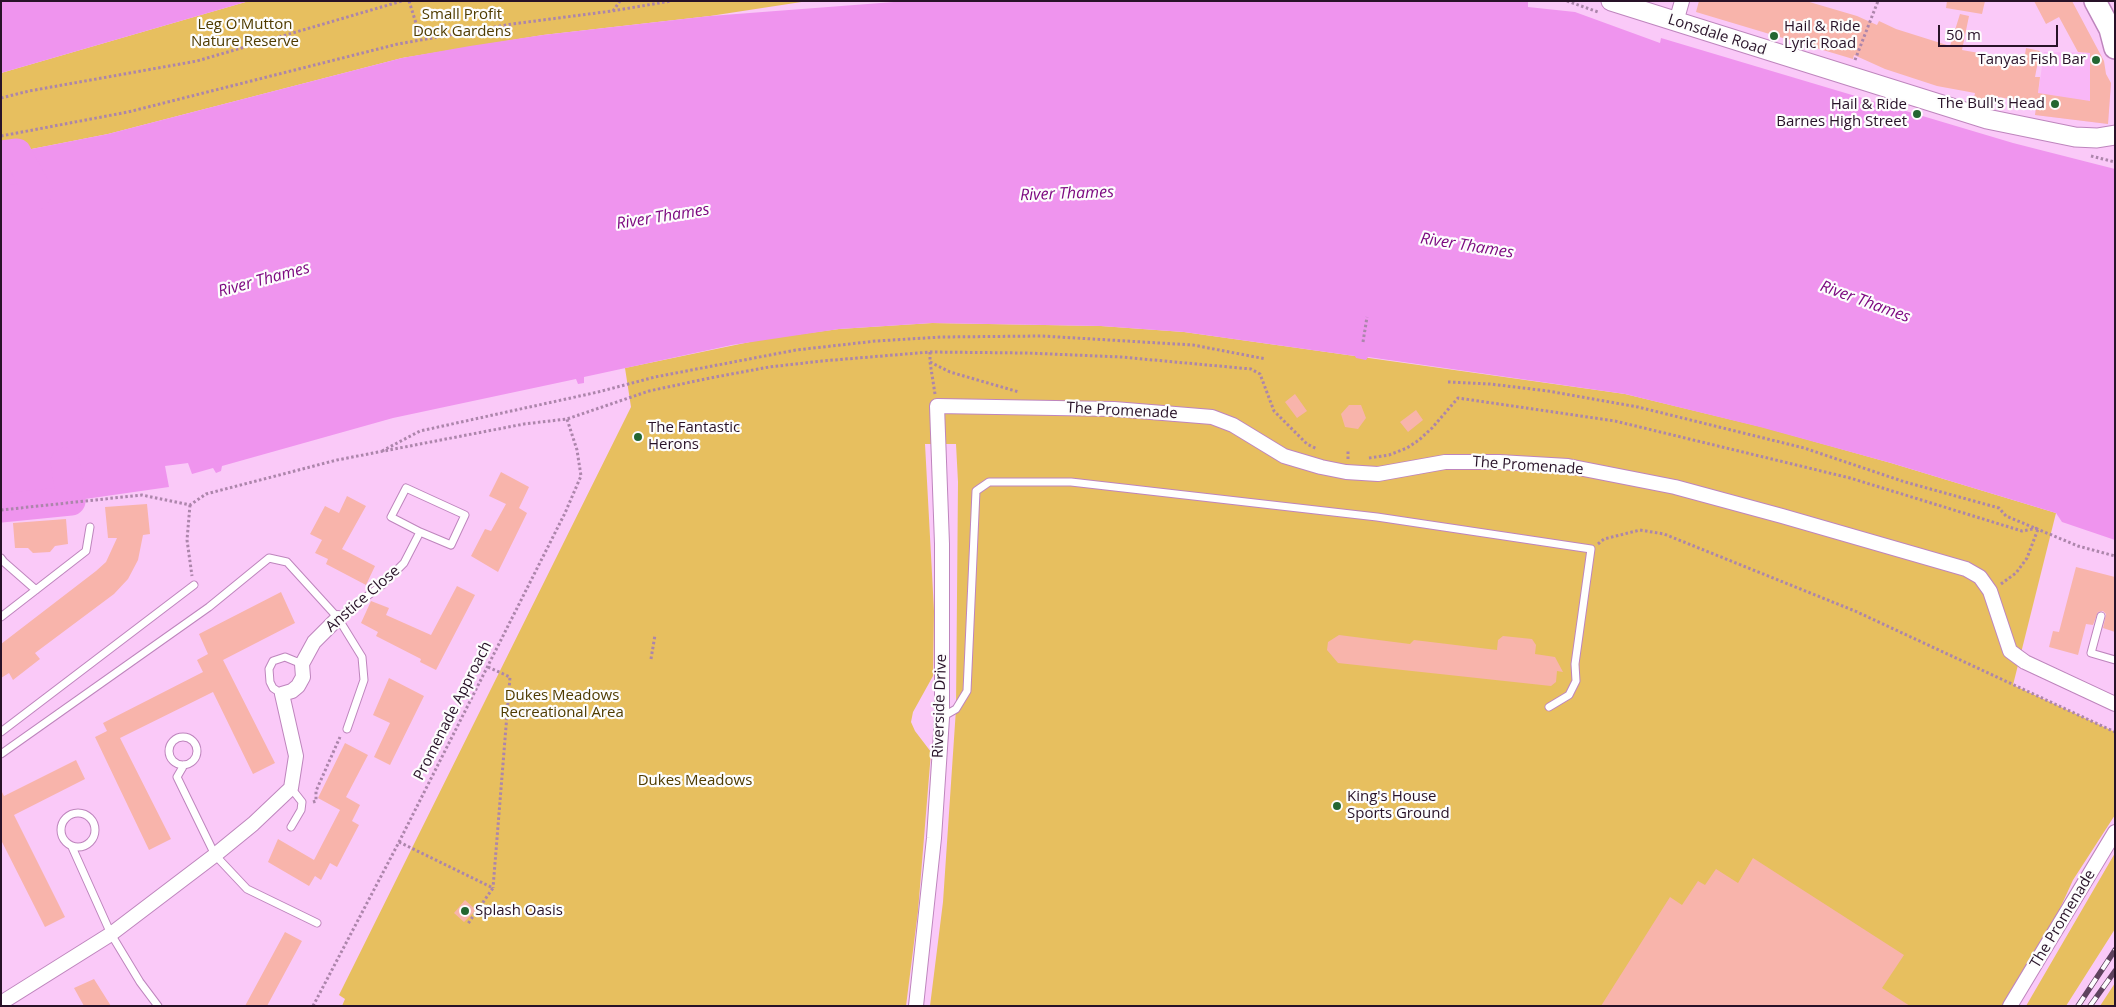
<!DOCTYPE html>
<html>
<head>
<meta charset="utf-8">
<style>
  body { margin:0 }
  #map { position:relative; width:2116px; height:1007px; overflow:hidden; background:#fac9f8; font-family:"Open Sans",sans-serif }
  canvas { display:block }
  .frame { position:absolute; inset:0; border:2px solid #281228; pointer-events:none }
  .scale { position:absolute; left:1938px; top:25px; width:120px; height:22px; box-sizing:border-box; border:2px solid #281228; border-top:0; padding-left:6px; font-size:15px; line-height:18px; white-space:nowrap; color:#281228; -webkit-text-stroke:4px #fdfdfd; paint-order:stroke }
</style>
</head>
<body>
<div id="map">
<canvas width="2116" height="1007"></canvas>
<div class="frame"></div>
<div class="scale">50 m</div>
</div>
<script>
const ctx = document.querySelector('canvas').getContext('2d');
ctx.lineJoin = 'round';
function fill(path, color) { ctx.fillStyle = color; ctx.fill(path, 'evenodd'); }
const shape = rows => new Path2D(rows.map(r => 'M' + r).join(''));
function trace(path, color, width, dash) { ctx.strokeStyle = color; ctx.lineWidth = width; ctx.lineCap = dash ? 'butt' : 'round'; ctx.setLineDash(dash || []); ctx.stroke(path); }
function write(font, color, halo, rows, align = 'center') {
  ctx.font = font + ' "Open Sans",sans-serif'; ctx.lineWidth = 4.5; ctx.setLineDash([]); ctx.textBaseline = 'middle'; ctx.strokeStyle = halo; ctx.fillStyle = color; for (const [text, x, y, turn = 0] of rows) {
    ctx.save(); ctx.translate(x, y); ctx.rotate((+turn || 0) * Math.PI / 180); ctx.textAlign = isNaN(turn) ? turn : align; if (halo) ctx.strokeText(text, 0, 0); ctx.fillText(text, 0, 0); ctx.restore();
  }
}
fill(shape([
  [2044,52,2100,53,2104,76,2111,85,2108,124,2035,115]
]), '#f9b7f7');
fill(shape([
  [249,1,808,1,710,16,543,35,402,58,108,134,1,155,1,73],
  [932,323,1101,326,1184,332,1625,394,1766,428,1891,463,2056,513,2013,685,2115,732,2115,815,2073,880,2052,926,2003,1006,930,1006,943,902,956,709,958,482,956,444,925,444,934,611,933,676,913,712,911,722,915,731,931,752,918,911,906,1006,342,1006,345,999,339,995,631,407,625,368,764,339,839,329],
  [2115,853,2115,929,2066,1006,2026,1006],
  [2115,983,2115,1006,2100,1006]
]), '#e7bf5f');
fill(shape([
  [1,1,249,1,1,73],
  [907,1,1528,1,1528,7,1575,12,1660,43,1661,38,2013,143,2115,169,2115,540,2062,522,2056,513,1891,463,1760,427,1625,394,1368,357,1366,360,1356,358,1355,356,1184,332,1101,326,932,323,839,329,732,345,584,377,584,383,578,384,576,379,393,418,222,466,221,471,216,473,213,468,192,474,188,463,165,466,169,487,71,501,1,508,1,155,108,134,402,58,470,46,543,35,710,16]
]), '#ef94ee');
trace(shape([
  [1,155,17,153,38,192,32,198,1,200],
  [1,508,71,501,65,462]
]), '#ef94ee', 29);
fill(shape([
  [1699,1,1806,1,1857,16,1877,25,1879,21,1896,29,1950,46,1960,14,1969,16,1962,50,2024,61,2026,48,2040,51,2035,77,2040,77,2038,93,2090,101,2090,53,2078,52,2059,17,2046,24,2034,1,2072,1,2104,61,2106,74,2111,83,2108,124,2035,115,2036,108,2022,107,2023,101,1998,97,1996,102,1974,98,1975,93,1937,86,1885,69,1854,55,1853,59,1696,12],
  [1947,1,1985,1,1982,14,1946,8],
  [1295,394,1307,411,1297,418,1285,402],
  [1349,405,1361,405,1366,418,1358,429,1345,427,1341,414],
  [1416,410,1423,420,1408,432,1400,422],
  [501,472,529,487,519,508,527,513,498,572,471,556,485,529,491,531,506,504,489,496],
  [347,496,366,506,342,549,375,566,366,585,326,564,328,559,315,553,322,540,310,534,325,506,339,513],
  [147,504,150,534,143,535,138,560,128,579,114,594,35,653,40,659,13,680,9,673,1,678,1,644,96,571,106,562,117,538,108,538,105,507],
  [66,519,68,544,55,546,50,552,33,553,28,548,15,548,13,523],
  [2076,567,2115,577,2115,632,2103,628,2106,614,2103,611,2098,612,2093,625,2086,624,2078,655,2049,647,2053,631,2059,632],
  [457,586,475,595,436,670,420,662,421,659,376,636,378,632,361,623,371,601,389,608,386,615,431,635],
  [281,592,295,623,223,660,275,763,253,774,213,692,120,738,171,839,149,850,95,737,107,731,103,723,203,672,197,660,208,654,199,634],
  [1339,635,1410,644,1414,640,1497,650,1498,640,1503,636,1532,639,1536,645,1535,654,1555,657,1563,672,1557,671,1556,682,1551,686,1338,663,1327,650,1328,642],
  [389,678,424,696,390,765,374,757,390,723,373,715],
  [345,743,368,755,346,797,360,805,352,821,359,825,337,867,330,863,321,880,315,876,309,886,268,862,278,839,314,860,340,810,318,798],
  [76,760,85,779,14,815,65,917,45,927,1,840,1,790,4,796],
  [1753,858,1904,955,1882,988,1910,1006,1601,1006,1670,897,1682,905,1698,881,1705,885,1716,869,1738,883],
  [465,900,476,910,464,922,454,913],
  [285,932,302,941,267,1006,245,1006],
  [94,979,111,1006,84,1006,74,988]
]), '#f8b4ab');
const service = shape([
  [1,558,4,562,36,590],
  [2101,616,2091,653,2115,660],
  [1,617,86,551,90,527],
  [338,618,382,585,404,563,420,532,391,517,406,488,465,515,451,545,420,532],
  [282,694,273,688,270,682,269,669,273,661,285,657,302,664],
  [942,717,956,709,967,691,976,491,989,482,1071,482,1377,517,1591,549,1575,664,1576,681,1569,695,1549,707],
  [1,732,194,585],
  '169 751a14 14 0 1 1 28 0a14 14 0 1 1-28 0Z',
  [1,754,209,607,269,558,287,562,338,618,362,657,364,680,347,729],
  [184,765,177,777,215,855,247,889,317,923],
  [291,788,302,802,301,810,291,827],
  '61 830a17 17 0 1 1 34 0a17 17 0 1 1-34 0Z',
  [72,847,111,934,140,982,158,1006]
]);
const minor = shape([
  [1676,22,1682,1],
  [1,1003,111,934,215,855,253,824,291,788,296,756,282,694,292,691,298,686,303,677,302,664,314,642,338,618],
  [916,1006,934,838,942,718,942,544,937,406,1114,409,1212,417,1233,425,1284,456,1321,467,1346,472,1378,474,1445,462,1499,462,1568,466,1675,487,1782,516,1966,569,1980,577,1990,591,2010,651,2025,662,2115,704],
  [2010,1006,2115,832]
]);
const secondary = shape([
  [1611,1,1987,119,2075,137,2097,138,2115,135]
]);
const primary = shape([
  [2095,1,2110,29,2115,48]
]);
trace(service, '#be85bd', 9);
trace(minor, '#be85bd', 16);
trace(secondary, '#be85bd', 21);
trace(primary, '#be85bd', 24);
trace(shape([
  [409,1,421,39],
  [1567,1,1598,12],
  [613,11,620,1],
  [1855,60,1878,1],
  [1,98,29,91,197,61,402,1],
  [1,136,128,112,398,44,512,24,612,11,671,1],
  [2091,156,2115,162],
  [1363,342,1367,317],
  [930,352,930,362,935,394],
  [930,362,950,372,1019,392],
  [1448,382,1490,384,1548,391,1638,407,1804,448,1905,482,1999,508,2006,516,2078,546,2115,556],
  [382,451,420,431,598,392,655,377,796,350,876,341,942,337,1042,336,1193,345,1266,359],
  [1369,458,1389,455,1407,448,1419,440,1432,428,1458,398,1615,421,1850,478,2022,531,2038,528],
  [1348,459,1348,450],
  [190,505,187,540,192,576],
  [1,510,142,495,190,505,206,494,337,460,524,424,567,419,649,391,710,378,769,367,822,361,930,352,1027,353,1121,357,1251,369,1260,374,1274,411,1307,444,1317,449],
  [1598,544,1604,539,1640,530,1664,534,1855,611,2115,732],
  [2001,584,2016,573,2027,558,2038,529],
  [651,659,655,635],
  [488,667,510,677,493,888],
  [313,802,316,801,316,791,340,737],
  [399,842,493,888,467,925],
  [313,1006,399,842,565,513,581,476,577,450,567,419]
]), '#ac85ab', 3, [2.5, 2.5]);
trace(service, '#fff', 7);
trace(minor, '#fff', 14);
trace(secondary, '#fff', 19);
trace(primary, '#fff', 21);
const rail = shape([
  [2078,1006,2115,950],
  [2090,1006,2115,971]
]);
trace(rail, '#5f425e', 5.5);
trace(rail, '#fdfdfd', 4, [11]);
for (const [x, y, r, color] of [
  [1774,36,5,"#246631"],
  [2096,60,5,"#246631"],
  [2055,104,5,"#246631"],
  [1917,114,5,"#246631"],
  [638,437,5,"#246631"],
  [1337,806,5,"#246631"],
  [465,911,5,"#246631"]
]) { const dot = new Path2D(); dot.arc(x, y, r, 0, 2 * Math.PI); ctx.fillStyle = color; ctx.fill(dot); trace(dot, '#fdfdfd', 2); }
write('15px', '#4f3b00', '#fdfdfd', [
  ["Small Profit",462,15],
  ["Dock Gardens",462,32],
  ["Leg O'Mutton",245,25],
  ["Nature Reserve",245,42],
  ["Dukes Meadows",562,696],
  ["Recreational Area",562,713],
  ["Dukes Meadows",695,781]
]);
write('15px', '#281228', '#fdfdfd', [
  ["Hail & Ride",1784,27],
  ["Lyric Road",1784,44],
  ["Tanyas Fish Bar",2086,60,"right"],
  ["The Bull's Head",2045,104,"right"],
  ["Hail & Ride",1907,105,"right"],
  ["Barnes High Street",1907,122,"right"],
  ["The Fantastic",648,428],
  ["Herons",648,445],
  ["King's House",1347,797],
  ["Sports Ground",1347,814],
  ["Splash Oasis",475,911]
], 'left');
write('15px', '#281228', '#fdfdfd', [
  ["Lonsdale Road",1717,35,18],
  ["The Promenade",1122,411,3],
  ["The Promenade",1528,466,4],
  ["Anstice Close",363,599,-41],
  ["Riverside Drive",940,706,-88],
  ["Promenade Approach",453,711,-63],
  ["The Promenade",2063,919,-59]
]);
write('italic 16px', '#7d0980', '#fdfdfd', [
  ["River Thames",1067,194,-2],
  ["River Thames",663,217,-9],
  ["River Thames",1467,246,9],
  ["River Thames",264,280,-15],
  ["River Thames",1865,302,20]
]);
</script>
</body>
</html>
